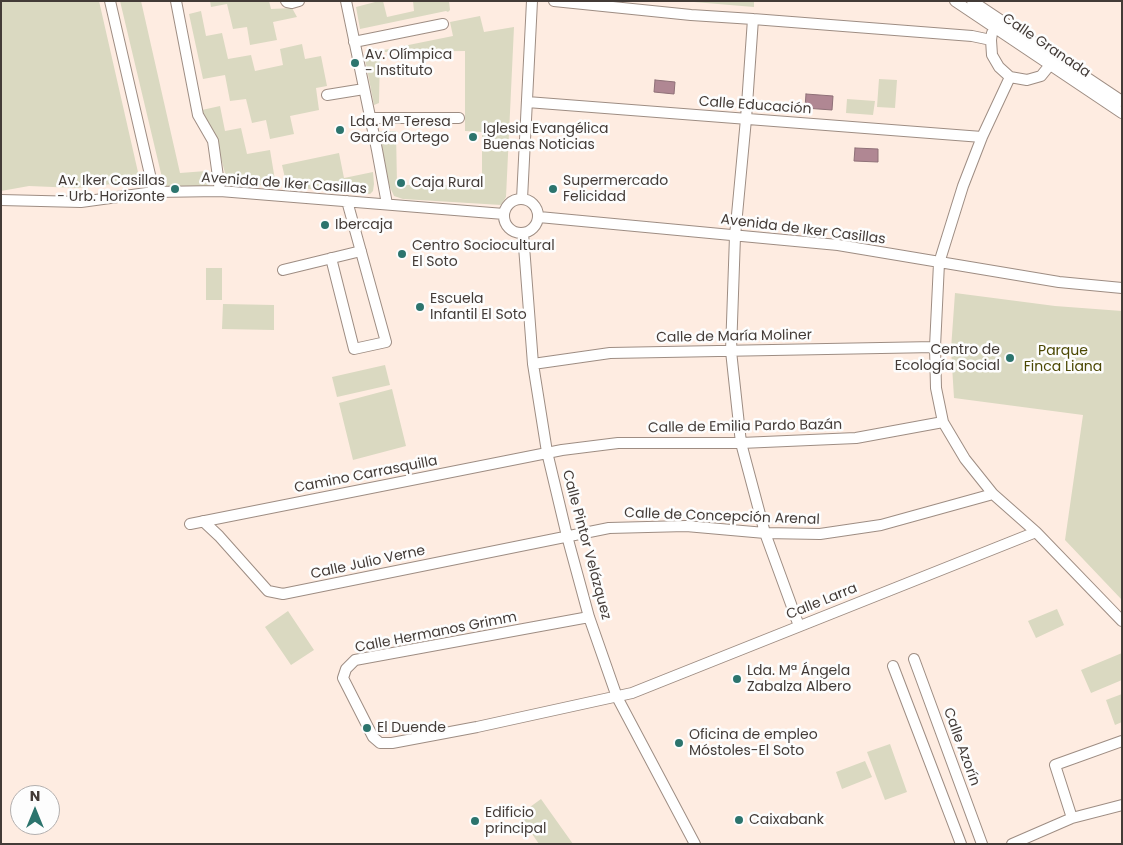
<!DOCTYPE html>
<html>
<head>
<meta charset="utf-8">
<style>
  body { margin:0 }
  #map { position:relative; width:1123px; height:845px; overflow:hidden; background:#feece1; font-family:Poppins,sans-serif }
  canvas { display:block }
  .frame { position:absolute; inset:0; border:2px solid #433b37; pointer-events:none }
  .north { position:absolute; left:10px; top:785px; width:50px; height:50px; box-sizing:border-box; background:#fdfdfd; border:1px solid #b3afae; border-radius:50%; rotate:0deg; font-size:14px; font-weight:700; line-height:20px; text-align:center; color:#433b37 }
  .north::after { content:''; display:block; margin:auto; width:18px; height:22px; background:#2c746d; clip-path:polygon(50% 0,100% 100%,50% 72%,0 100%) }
</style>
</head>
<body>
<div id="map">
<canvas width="1123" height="845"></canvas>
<div class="frame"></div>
<div class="north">N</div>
</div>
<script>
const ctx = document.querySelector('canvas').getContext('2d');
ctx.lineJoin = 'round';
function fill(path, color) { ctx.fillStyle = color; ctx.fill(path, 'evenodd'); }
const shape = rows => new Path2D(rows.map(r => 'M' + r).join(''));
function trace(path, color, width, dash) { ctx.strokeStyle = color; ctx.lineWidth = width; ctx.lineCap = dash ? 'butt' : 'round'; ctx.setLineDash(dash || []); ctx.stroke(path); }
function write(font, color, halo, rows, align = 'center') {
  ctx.font = font + ' Poppins,sans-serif'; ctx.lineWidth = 5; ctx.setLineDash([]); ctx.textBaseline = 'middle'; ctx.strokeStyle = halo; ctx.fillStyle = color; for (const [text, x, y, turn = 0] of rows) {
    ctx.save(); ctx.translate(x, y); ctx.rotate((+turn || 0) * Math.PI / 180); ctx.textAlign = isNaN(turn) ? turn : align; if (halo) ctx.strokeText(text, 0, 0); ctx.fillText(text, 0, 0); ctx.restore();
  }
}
fill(shape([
  [1,1,99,1,140,181,77,188,29,186,1,191],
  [120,1,141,1,180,173,206,171,216,175,209,186,164,186],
  [210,1,269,1,271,9,292,8,297,17,273,22,277,40,250,45,247,27,233,29,227,4,211,7],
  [379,1,383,1,387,17,414,11,413,1,449,1,450,10,448,12,446,11,360,29,356,7],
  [682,1,754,1,754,7],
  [201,11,206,36,222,33,228,59,251,55,255,71,283,65,280,49,302,44,305,59,321,56,327,86,316,88,319,110,290,116,294,134,270,139,266,120,252,123,246,99,230,101,225,75,203,79,189,14],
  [480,16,484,32,514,27,506,197,501,205,403,199,394,196,389,185,379,131,396,131,397,185,482,185,482,132,465,131,465,51,380,52,379,103,374,105,364,54,453,36,450,22],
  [879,79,897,80,895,108,877,107],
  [847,99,875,101,873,115,846,113],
  [220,106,225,131,241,128,247,154,270,150,276,186,230,183,226,177,216,139,203,118,202,110],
  [339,153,344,178,373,172,374,184,373,191,370,194,287,187,282,165],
  [206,268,222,268,222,300,206,300],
  [955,293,1055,306,1122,311,1122,600,1065,540,1083,415,954,398,951,349],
  [223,304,274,305,274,330,222,329],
  [385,365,390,385,337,397,332,377],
  [392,389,406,446,353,460,339,403],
  [1057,609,1064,625,1036,638,1028,621],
  [288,611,314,650,291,665,265,627],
  [1122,653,1122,680,1091,693,1081,670],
  [1122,694,1122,722,1115,725,1106,700],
  [890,744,907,792,885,800,867,752],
  [865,761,872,777,842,789,836,772],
  [541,799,573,844,539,844,519,815]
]), '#dad9c1');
const water = shape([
  [655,80,675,82,674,94,654,92,655,80],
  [806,94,833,96,832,110,805,108,806,94],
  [855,148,878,149,878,162,854,161,855,148]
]);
fill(water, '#b08793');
trace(water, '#8f7077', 1);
const minor = shape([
  [110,1,154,192],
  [176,1,198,115,213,141,220,191],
  [286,1,287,2,292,3,299,1],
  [346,1,377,150,387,204],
  [554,1,691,15,753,19,972,36,991,40],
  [955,1,1122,113],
  [972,1,1122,101],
  [753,19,746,119,735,236,731,351,741,443,765,533,799,626],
  [992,33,991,40,992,55,999,67,1010,77,1027,80,1041,76,1054,60],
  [354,42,443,24],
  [1010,77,982,137,963,186,939,263,935,347,936,388,943,422,965,459,993,494,1036,532,1122,621],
  [327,95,364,89],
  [527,102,982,137],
  [370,118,459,118],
  '504 216a17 17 0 1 1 34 0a17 17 0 1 1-34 0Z',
  [522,199,532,1],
  [1,200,81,202,154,192,220,191,504,214],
  [539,217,838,245,1059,282,1122,288],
  [523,233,533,364,547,452,567,536,589,617,617,697,695,844],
  [331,258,354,349,386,342,347,201],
  [283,270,361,251],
  [533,364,610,353,935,347],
  [203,521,219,536,268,591,283,594,609,528,686,526,765,533,820,534,881,525,993,494],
  [190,524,562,450,618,443,741,443,856,438,943,422],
  [589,617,355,660,346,669,343,678,373,737,380,743,392,743,477,727,632,693,1036,532],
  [914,659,982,844],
  [893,666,961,844],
  [1072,818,1055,765,1122,741],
  [1012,844,1072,818,1122,805]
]);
trace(minor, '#9e8d83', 12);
trace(minor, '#fff', 10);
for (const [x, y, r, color] of [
  [355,63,5,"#2c746d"],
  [340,130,5,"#2c746d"],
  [473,137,5,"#2c746d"],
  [401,183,5,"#2c746d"],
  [175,189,5,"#2c746d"],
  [553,189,5,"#2c746d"],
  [325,225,5,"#2c746d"],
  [402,254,5,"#2c746d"],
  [420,307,5,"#2c746d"],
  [1010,358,5,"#2c746d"],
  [737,679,5,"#2c746d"],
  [367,728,5,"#2c746d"],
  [679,743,5,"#2c746d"],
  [739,820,5,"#2c746d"],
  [475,821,5,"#2c746d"]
]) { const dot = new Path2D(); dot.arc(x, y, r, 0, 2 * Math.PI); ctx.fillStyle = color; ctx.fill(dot); trace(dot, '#fdfdfd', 2); }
write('14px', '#433b37', '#fdfdfd', [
  ["Calle Granada",1046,46,34],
  ["Calle Educación",755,106,4],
  ["Avenida de Iker Casillas",284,184,4],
  ["Avenida de Iker Casillas",803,230,7],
  ["Calle de María Moliner",734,337,-1],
  ["Calle de Emilia Pardo Bazán",745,427,-1],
  ["Camino Carrasquilla",366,475,-11],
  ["Calle de Concepción Arenal",722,517,2],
  ["Calle Pintor Velázquez",586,545,75],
  ["Calle Julio Verne",368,563,-12],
  ["Calle Larra",822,602,-22],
  ["Calle Hermanos Grimm",436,633,-11],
  ["Calle Azorín",961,747,70]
]);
write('14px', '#433b37', '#fdfdfd', [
  ["Av. Olímpica",365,55],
  ["- Instituto",365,71],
  ["Lda. Mª Teresa",350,122],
  ["García Ortego",350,138],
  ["Iglesia Evangélica",483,129],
  ["Buenas Noticias",483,145],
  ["Av. Iker Casillas",165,181,"right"],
  ["- Urb. Horizonte",165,197,"right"],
  ["Supermercado",563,181],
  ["Felicidad",563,197],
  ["Caja Rural",411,183],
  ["Ibercaja",335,225],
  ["Centro Sociocultural",412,246],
  ["El Soto",412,262],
  ["Escuela",430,299],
  ["Infantil El Soto",430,315],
  ["Centro de",1000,350,"right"],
  ["Ecología Social",1000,366,"right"],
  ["Lda. Mª Ángela",747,671],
  ["Zabalza Albero",747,687],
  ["El Duende",377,728],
  ["Oficina de empleo",689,735],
  ["Móstoles-El Soto",689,751],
  ["Edificio",485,813],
  ["principal",485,829],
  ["Caixabank",749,820]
], 'left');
write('14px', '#4c4803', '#fdfdfd', [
  ["Parque",1063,351],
  ["Finca Liana",1063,367]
]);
</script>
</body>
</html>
